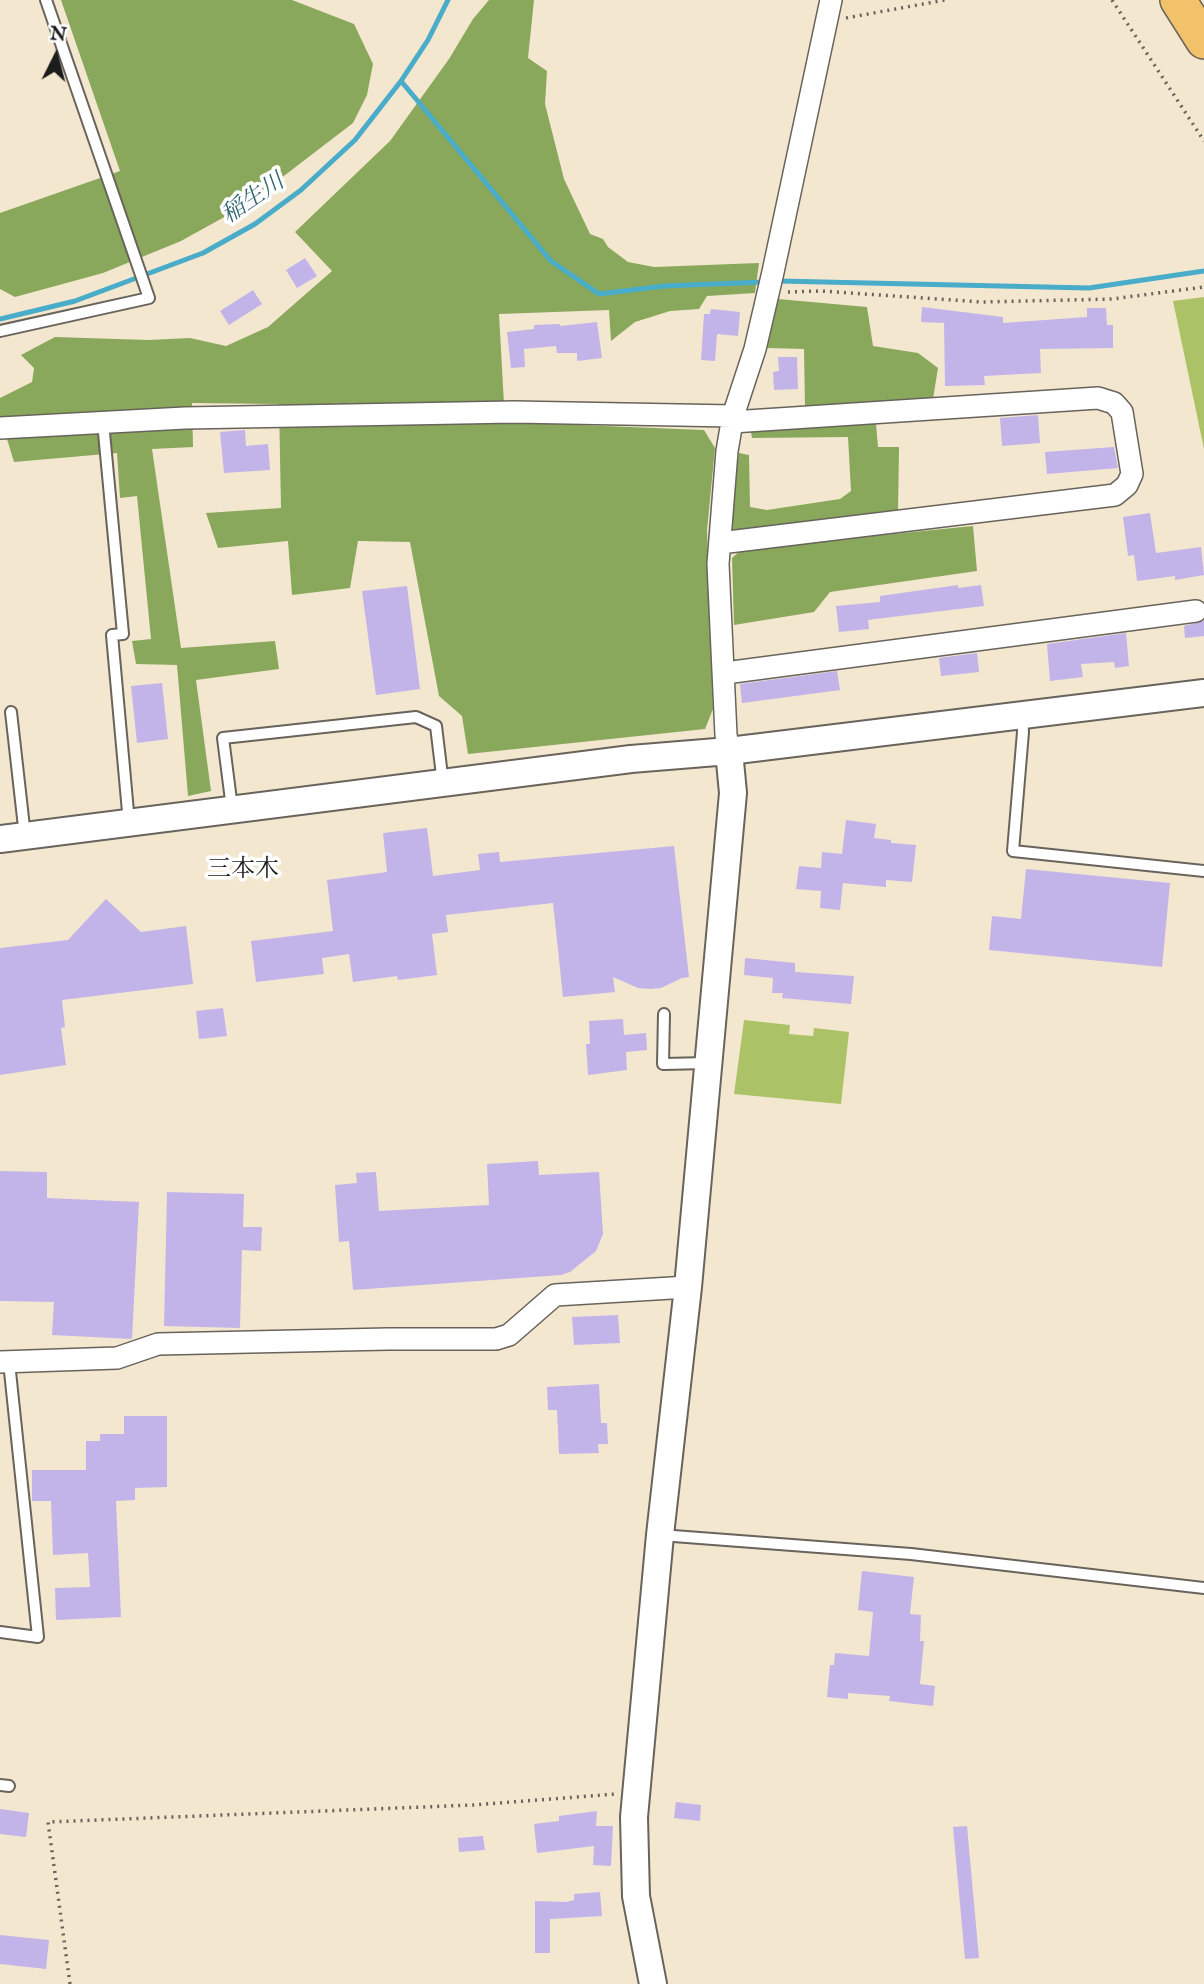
<!DOCTYPE html>
<html>
<head>
<meta charset="utf-8">
<style>
  body { margin:0 }
  #map { position:relative; width:1204px; height:1984px; overflow:hidden; background:#f4e7d0; font-family:"IM FELL English",serif }
  canvas { display:block }
  .north { position:absolute; left:21px; top:21px; width:70px; height:70px; -webkit-text-stroke:5px #fff; paint-order:stroke; rotate:6deg; font-size:19px; font-weight:700; line-height:28px; text-align:center; color:#1c1c1c }
  .north::after { content:''; display:block; margin:auto; width:24px; height:32px; background:#1c1c1c; clip-path:polygon(50% 0,100% 100%,50% 72%,0 100%) }
</style>
</head>
<body>
<div id="map">
<canvas width="1204" height="1984"></canvas>
<div class="north">N</div>
</div>
<script>
const ctx = document.querySelector('canvas').getContext('2d');
ctx.lineJoin = 'round';
function fill(path, color) { ctx.fillStyle = color; ctx.fill(path, 'evenodd'); }
const shape = rows => new Path2D(rows.map(r => 'M' + r).join(''));
function trace(path, color, width, dash) { ctx.strokeStyle = color; ctx.lineWidth = width; ctx.lineCap = dash ? 'butt' : 'round'; ctx.setLineDash(dash || []); ctx.stroke(path); }
function write(font, color, halo, rows, align = 'center') {
  ctx.font = font + ' "IM FELL English","Noto Serif JP",serif'; ctx.lineWidth = 7; ctx.setLineDash([]); ctx.textBaseline = 'middle'; ctx.strokeStyle = halo; ctx.fillStyle = color; for (const [text, x, y, turn = 0] of rows) {
    ctx.save(); ctx.translate(x, y); ctx.rotate((+turn || 0) * Math.PI / 180); ctx.textAlign = isNaN(turn) ? turn : align; if (halo) ctx.strokeText(text, 0, 0); ctx.fillText(text, 0, 0); ctx.restore();
  }
}
fill(shape([
  [1204,297,1204,449,1173,301],
  [744,1020,790,1025,789,1034,813,1036,814,1028,849,1032,841,1104,734,1094]
]), '#acc266');
fill(shape([
  [61,0,292,0,354,24,373,64,367,95,353,123,246,205,181,241,103,273,15,297,0,289,0,213,120,171],
  [489,0,534,0,528,58,547,71,545,104,564,179,590,234,603,239,608,247,628,262,654,267,759,263,755,293,707,296,699,309,670,311,635,322,611,341,609,310,499,314,505,422,704,430,715,448,707,530,713,709,705,729,468,754,462,716,439,696,410,542,358,541,350,588,292,595,288,541,218,548,206,513,281,508,279,404,192,403,193,447,152,449,181,648,275,641,279,669,196,680,211,791,188,796,177,665,136,664,132,641,151,639,137,496,120,498,117,453,14,462,0,416,0,398,32,382,34,368,21,355,55,337,148,340,190,338,226,346,268,327,332,271,295,232,390,141,449,59,473,19],
  [778,299,867,307,873,346,918,353,938,368,933,399,805,406,804,349,767,348],
  [865,421,876,424,878,447,899,447,898,512,734,531,729,519,739,453,749,455,750,507,767,510,840,499,851,491,848,437,752,438,750,426],
  [973,526,977,571,830,592,814,612,734,625,732,558,742,549]
]), '#89a85b');
trace(shape([
  [401,81,551,261,599,294,664,286,764,282],
  [779,281,1089,288,1204,271],
  [0,319,75,301,203,253,255,224,301,190,355,140,401,81,428,40,448,0]
]), '#49acc8', 5);
fill(shape([
  [305,258,317,276,297,288,286,270],
  [253,290,262,304,229,325,220,311],
  [922,307,1003,317,1003,323,1087,317,1087,308,1106,308,1107,325,1113,325,1113,348,1040,349,1041,373,984,376,985,385,945,386,944,323,921,322],
  [711,309,740,312,738,336,717,334,715,361,701,360,704,314,710,314],
  [597,322,602,358,577,361,577,353,557,353,556,346,524,349,525,367,511,368,507,332,534,329,534,325,560,324,560,326],
  [778,357,797,357,798,389,774,390,773,372,779,371],
  [1038,415,1040,443,1002,446,1000,418],
  [245,430,246,446,268,444,270,470,224,473,220,432],
  [1114,447,1118,468,1047,474,1045,452],
  [1150,513,1156,553,1201,547,1204,575,1175,580,1175,576,1137,581,1134,555,1128,556,1123,517],
  [958,585,958,588,981,585,984,606,875,619,868,620,869,629,839,632,836,606,880,602,880,596],
  [407,586,420,689,376,695,362,591],
  [1204,621,1204,636,1185,638,1184,626],
  [1126,633,1129,666,1115,668,1114,662,1081,664,1083,677,1050,681,1047,644],
  [977,653,979,672,941,676,939,658],
  [837,671,840,690,742,703,740,684],
  [162,683,168,739,137,743,131,686],
  [846,820,876,824,874,838,891,840,891,843,916,845,912,882,886,880,886,887,843,883,840,910,820,908,821,891,796,889,799,866,821,868,822,852,842,854],
  [427,828,433,876,480,870,478,854,499,852,500,862,674,846,689,977,682,978,661,988,650,989,638,988,613,977,615,992,563,997,553,903,446,915,448,932,432,934,437,975,398,980,397,976,353,982,349,954,322,958,324,974,256,982,251,941,333,931,327,880,387,872,383,833],
  [1026,869,1170,883,1162,967,989,950,992,916,1021,919],
  [106,899,141,932,186,926,193,984,62,1000,65,1027,61,1028,66,1065,0,1075,0,948,68,940],
  [745,958,795,963,795,972,854,976,851,1004,782,998,783,993,772,993,773,978,744,975],
  [223,1008,227,1036,199,1039,196,1011],
  [623,1019,624,1035,646,1033,647,1050,626,1052,627,1070,588,1075,586,1044,590,1044,589,1021],
  [538,1161,539,1175,599,1172,603,1234,596,1251,570,1272,561,1275,353,1290,349,1241,339,1242,335,1185,357,1183,356,1173,376,1172,379,1211,489,1205,487,1164],
  [0,1171,47,1172,47,1198,139,1202,132,1339,52,1335,54,1302,0,1301],
  [167,1192,244,1194,243,1227,262,1227,261,1251,242,1250,240,1328,164,1326],
  [618,1315,620,1343,574,1345,572,1317],
  [599,1384,601,1423,607,1423,608,1444,598,1444,599,1453,559,1454,557,1410,548,1410,547,1387],
  [124,1416,167,1416,167,1487,135,1488,135,1500,116,1501,121,1617,56,1620,55,1588,90,1587,88,1553,53,1555,51,1501,32,1501,32,1470,86,1470,86,1441,100,1441,100,1434,124,1434],
  [862,1571,914,1577,910,1614,921,1615,920,1641,924,1641,920,1684,935,1686,933,1706,889,1701,890,1696,848,1693,848,1699,827,1697,830,1665,834,1665,835,1653,869,1656,873,1612,858,1610],
  [676,1802,701,1805,700,1821,674,1818],
  [0,1809,29,1813,26,1837,0,1834],
  [597,1811,596,1826,613,1826,611,1866,593,1865,594,1846,537,1853,534,1824,559,1821,559,1816],
  [967,1826,979,1958,965,1959,953,1827],
  [483,1836,485,1850,459,1852,458,1838],
  [600,1892,602,1916,550,1919,550,1953,535,1953,535,1901,566,1902,574,1900,574,1894],
  [0,1935,49,1940,46,1969,0,1964]
]), '#c2b4e9');
const service = shape([
  [0,331,149,298,46,0],
  [103,422,123,634,112,635,129,823],
  [11,712,25,836],
  [1022,717,1023,732,1013,851,1204,871],
  [232,808,223,738,416,717,436,726,443,784],
  [664,1014,663,1064,708,1063],
  [660,1535,911,1554,1204,1588],
  [0,1632,38,1637,9,1362],
  [0,1785,9,1786]
]);
const minor = shape([
  [0,428,185,418,514,412,733,416],
  [720,543,1115,495,1127,485,1132,474,1122,412,1114,403,1098,398,732,422],
  [725,673,1196,611],
  [729,751,726,735,718,564,727,451,733,416,755,349,773,272,831,0],
  [0,1362,117,1358,158,1344,388,1339,496,1339,509,1335,555,1295,688,1287]
]);
const tertiary = shape([
  [0,839,631,759,729,751,1204,693],
  [653,1984,636,1896,634,1817,660,1535,688,1287,733,793,729,751]
]);
const trunk = shape([
  [1178,0,1204,41]
]);
trace(service, '#68635b', 14);
trace(minor, '#68635b', 24);
trace(tertiary, '#68635b', 30);
trace(trunk, '#68635b', 38);
trace(shape([
  [1112,0,1204,141],
  [846,18,945,0],
  [788,292,821,291,982,302,1112,299,1204,287],
  [70,1984,48,1822,473,1805,616,1794]
]), '#68635b', 3.5, [2, 5]);
trace(service, '#fff', 10);
trace(minor, '#fff', 21);
trace(tertiary, '#fff', 26);
trace(trunk, '#f2c26a', 35);
write('italic 23px', '#326472', '#fff', [
  ["稲生川",254,200,-34]
]);
write('24px', '#1c1c1c', '#fff', [
  ["三本木",243,871]
]);
</script>
</body>
</html>
